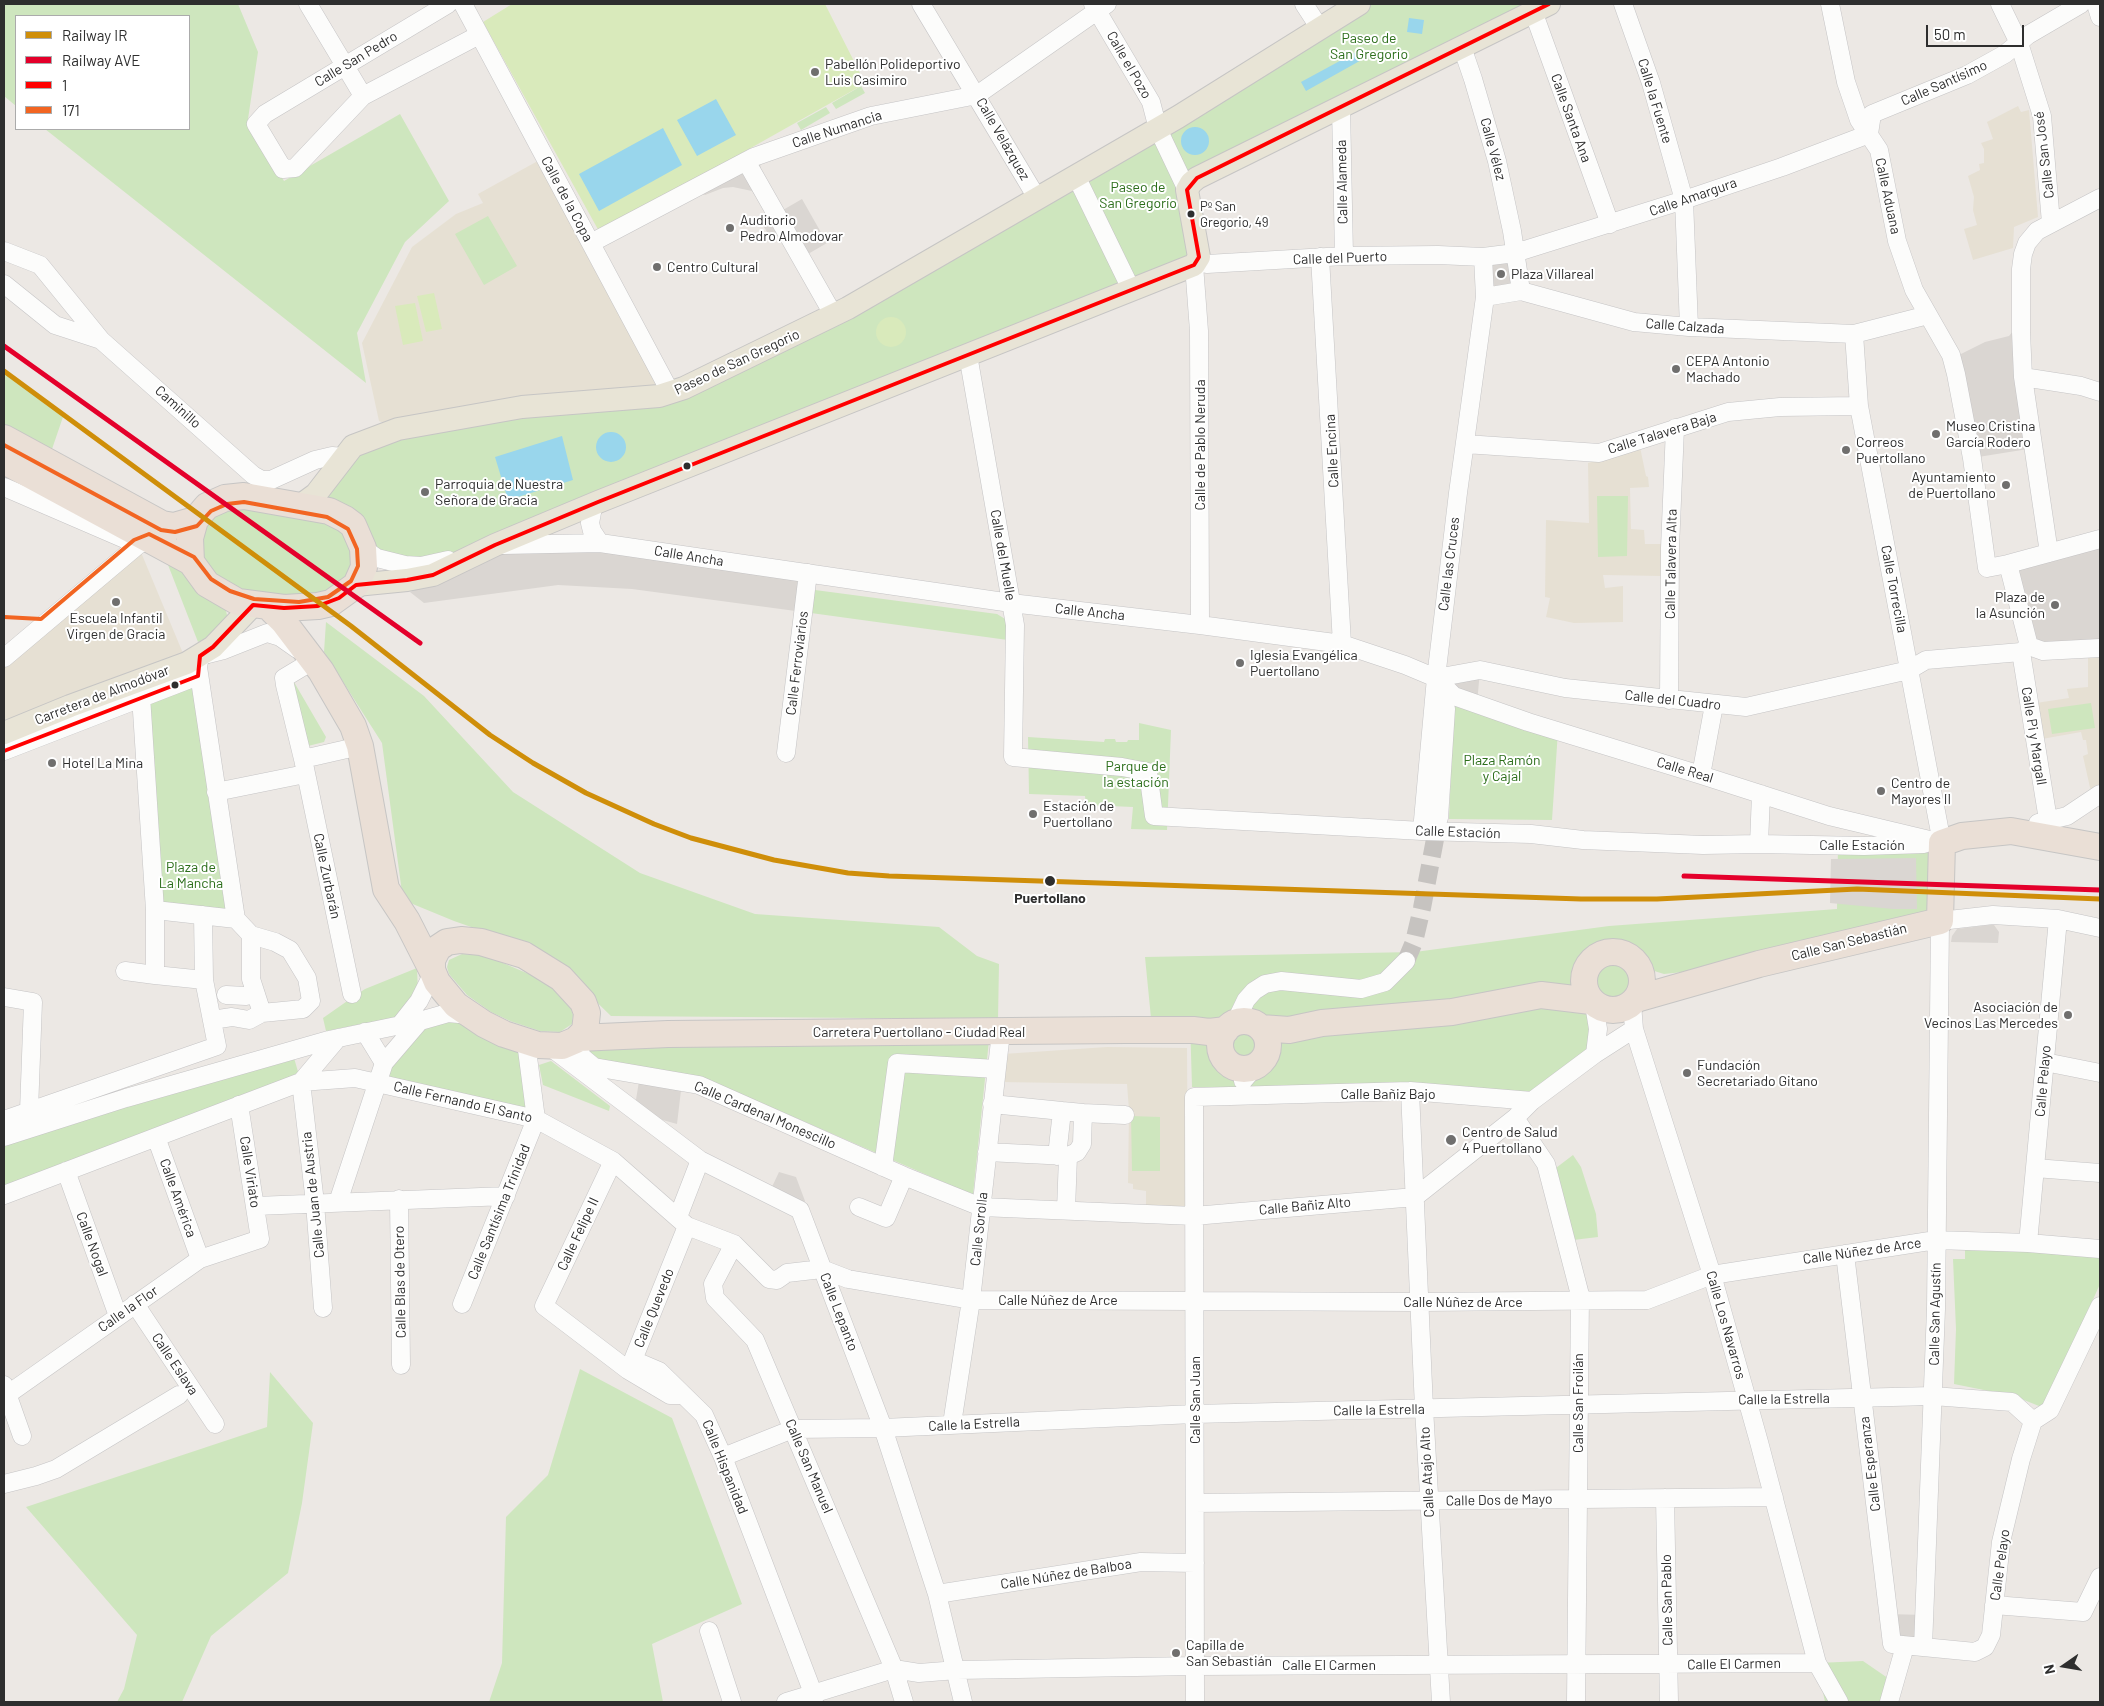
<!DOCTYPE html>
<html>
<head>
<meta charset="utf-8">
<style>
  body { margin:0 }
  #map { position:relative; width:2104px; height:1706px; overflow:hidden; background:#ece8e4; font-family:Barlow,sans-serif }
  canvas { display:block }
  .frame { position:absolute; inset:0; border:5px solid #2e2e2e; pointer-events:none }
  .legend { position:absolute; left:15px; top:15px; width:175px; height:115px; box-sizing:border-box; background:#fff; border:1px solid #ababab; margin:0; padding:6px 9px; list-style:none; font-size:15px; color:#2e2e2e }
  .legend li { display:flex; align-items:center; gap:10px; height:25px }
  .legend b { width:25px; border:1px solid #ababab }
  .north { position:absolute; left:2039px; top:1641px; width:50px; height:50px; -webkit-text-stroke:4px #fff; paint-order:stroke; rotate:257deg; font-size:14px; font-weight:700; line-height:20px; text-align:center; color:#2e2e2e }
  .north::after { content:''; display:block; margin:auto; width:18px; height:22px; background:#2e2e2e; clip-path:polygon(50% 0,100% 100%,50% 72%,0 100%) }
  .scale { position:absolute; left:1926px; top:25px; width:98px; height:22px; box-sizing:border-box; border:2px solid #2e2e2e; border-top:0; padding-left:6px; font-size:15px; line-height:18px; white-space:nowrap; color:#2e2e2e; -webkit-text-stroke:4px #fff; paint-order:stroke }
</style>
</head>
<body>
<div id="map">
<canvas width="2104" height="1706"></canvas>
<div class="frame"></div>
<ul class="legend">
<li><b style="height:6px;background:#cf8e09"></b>Railway IR</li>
<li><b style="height:6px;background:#e4002b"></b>Railway AVE</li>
<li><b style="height:6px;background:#f00"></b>1</li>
<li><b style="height:6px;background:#f26522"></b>171</li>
</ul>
<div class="north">N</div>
<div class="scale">50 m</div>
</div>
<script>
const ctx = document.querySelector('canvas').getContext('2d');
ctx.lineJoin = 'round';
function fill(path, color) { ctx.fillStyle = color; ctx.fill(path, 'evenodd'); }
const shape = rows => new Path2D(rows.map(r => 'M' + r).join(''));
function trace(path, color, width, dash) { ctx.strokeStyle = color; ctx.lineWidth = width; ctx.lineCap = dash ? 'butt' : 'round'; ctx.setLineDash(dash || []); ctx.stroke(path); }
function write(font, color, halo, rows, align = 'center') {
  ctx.font = font + ' Barlow,sans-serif'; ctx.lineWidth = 4; ctx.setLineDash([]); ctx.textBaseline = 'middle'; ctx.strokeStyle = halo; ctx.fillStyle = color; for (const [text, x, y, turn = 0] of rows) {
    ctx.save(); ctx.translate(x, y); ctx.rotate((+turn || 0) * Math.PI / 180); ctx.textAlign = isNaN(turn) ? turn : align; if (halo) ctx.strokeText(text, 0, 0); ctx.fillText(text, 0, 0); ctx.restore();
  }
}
fill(shape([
  [2018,106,2021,112,2029,110,2038,217,2014,227,2013,248,1973,260,1964,229,1977,225,1973,210,1974,197,1968,176,1980,170,1979,164,1984,163,1984,149,1981,143,1993,139,1987,122],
  [545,157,667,386,398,429,379,421,362,343,412,247,456,214,483,203,478,194],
  [1640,447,1646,476,1648,477,1649,487,1630,488,1631,529,1644,530,1645,544,1662,544,1662,576,1603,575,1605,588,1623,586,1623,622,1574,623,1546,617,1550,598,1545,597,1546,520,1589,523,1588,463],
  [138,545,187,663,4,733,4,658],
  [2088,656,2100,656,2100,785,2091,792,2083,756,2088,754,2086,740,2083,740,2081,732,2042,739,2036,703,2069,698,2067,689,2088,687],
  [1107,1047,1187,1048,1188,1210,1146,1208,1146,1191,1133,1189,1133,1184,1128,1183,1129,1110,1127,1084,999,1082,1003,1054]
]), '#e6e0d3');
fill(shape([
  [4,4,238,4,258,52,248,119,284,181,400,114,449,201,405,242,357,333,366,383,45,129,189,129,189,16,16,16,16,106,4,96],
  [1359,4,1553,4,1198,178,1199,257,443,562,391,562,316,494,361,442,659,396,822,322],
  [861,86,865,93,836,109,832,103],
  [826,107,830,113,801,130,797,123],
  [488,216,517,266,484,285,455,234],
  [4,371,64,414,51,452,4,433],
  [1597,496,1628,496,1627,556,1598,557],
  [244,506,326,520,348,535,354,565,348,579,334,589,291,599,231,588,202,562,204,524,212,514],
  [163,552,225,607,227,615,224,626,217,634,198,642],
  [815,590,997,614,1015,625,1015,641,811,613],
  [326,622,424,696,513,792,640,873,755,914,939,927,977,956,999,964,998,1019,611,1016,546,953,454,921,403,900,382,743,324,652],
  [198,676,236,919,155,910,141,696],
  [294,682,326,737,324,742,304,747,288,683],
  [1454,696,1558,731,1552,820,1449,819],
  [2091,703,2095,728,2052,734,2048,709],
  [1139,723,1171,730,1167,830,1131,829,1133,807,1086,805,1085,796,1029,794,1028,737,1104,742,1105,739,1115,739,1116,742,1127,742,1128,740,1139,740],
  [1942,843,1940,921,1759,964,1664,974,1638,966,1642,977,1641,989,1636,999,1623,1009,1613,1011,1595,1004,1595,1054,1532,1101,1192,1087,1190,1020,1151,1018,1145,957,1415,952,1609,926,1837,909,1838,846],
  [462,954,479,955,496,960,536,977,553,989,571,1009,573,1015,572,1024,560,1032,540,1031,510,1021,491,1012,467,995,449,974,447,967,449,960],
  [417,968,418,993,398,1017,326,1031,323,1018,353,997,365,989],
  [448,1013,526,1042,536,1119,379,1083,420,1021],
  [989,1040,973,1195,711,1081,598,1060,587,1050,597,1045],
  [292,1051,301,1082,4,1195,4,1137],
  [551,1061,610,1106,609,1111,543,1085,539,1065],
  [1131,1116,1160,1117,1160,1171,1132,1171],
  [1573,1155,1581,1167,1596,1214,1598,1237,1565,1241,1548,1174],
  [1965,1248,2028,1249,2100,1257,2100,1284,2044,1408,2014,1396,1954,1384,1956,1329,1953,1259,1965,1259],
  [580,1369,672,1418,742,1604,652,1644,663,1702,489,1702,502,1663,506,1517,548,1475],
  [270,1372,313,1423,302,1503,288,1573,211,1636,182,1702,117,1702,124,1689,137,1635,26,1507,267,1427],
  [1863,1661,1895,1683,1889,1702,1825,1702,1817,1663]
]), '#cee6be');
fill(shape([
  [512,4,825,4,861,75,855,78,859,87,600,233,483,22],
  [434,293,442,329,426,332,417,296],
  [415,303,423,341,403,345,395,306],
  '876 332a15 15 0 1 1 30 0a15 15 0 1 1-30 0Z'
]), '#d9eabb');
fill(shape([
  [759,158,761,169,783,210,802,199,827,243,808,254,777,232,769,235,762,224,766,212,752,191,733,187,723,188,705,195,698,192],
  [1515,253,1521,291,1485,297,1483,257],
  [2014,330,2028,449,1972,458,1959,355,1985,342,2009,336],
  [2100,539,2100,656,2036,657,2008,564],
  [533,543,808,573,803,612,632,589,558,585,424,603,410,592,522,544],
  [1480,670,1477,704,1454,689,1456,677],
  [1916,858,1917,909,1893,909,1830,903,1831,859],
  [1990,925,1994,925,1999,932,1998,943,1951,942,1952,936,1957,929],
  [640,1075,682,1082,677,1124,634,1112],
  [779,1172,796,1177,805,1201,803,1205,771,1189],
  [1888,1614,1924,1615,1923,1647,1892,1644]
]), '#dad6d2');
fill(shape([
  [1409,18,1424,20,1422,34,1407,32],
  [1360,50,1365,58,1306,91,1301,82],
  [716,99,736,135,697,156,677,120],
  '1181 141a14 14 0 1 1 28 0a14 14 0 1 1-28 0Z',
  [663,128,682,165,599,211,579,174],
  '596 447a15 15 0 1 1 30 0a15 15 0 1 1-30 0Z',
  [562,436,573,480,508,500,495,457]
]), '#99d6ec');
trace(shape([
  [1406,961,1414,942,1422,908,1439,818]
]), '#c6c3c0', 18, [18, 9]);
const minor = shape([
  [308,4,363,96],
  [448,4,265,114,256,124,283,169,295,168,363,96,479,35],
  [463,4,667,386,673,393],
  [921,4,1037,198],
  [1093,4,1151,102,1158,129,1187,190],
  [1304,4,1319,27],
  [1623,4,1651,83,1684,200,1689,327],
  [1830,4,1846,82,1859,120,1879,150,1897,241,1914,290,1951,355,1956,374,1972,458,1987,568,2008,564],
  [2000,4,2019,43,2042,116,2051,223],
  [2096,4,2100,17],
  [1533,11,1610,224],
  [1462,47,1473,79,1497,161,1512,231,1521,291,1485,297],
  [1341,107,1344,256],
  [1869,134,1872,114,1967,75,2005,54,2028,35,2081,4],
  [746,161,834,316],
  [1076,176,1131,289],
  [591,243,754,157,871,116,977,95,1107,4],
  [4,251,40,265,101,340,253,475,262,480,271,480,315,460,332,456,343,457],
  [1320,257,1342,644],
  [1198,262,1207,264,1344,256,1438,255,1483,257,1515,253,1684,200,1782,167,1869,134],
  [1194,265,1199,331,1200,625],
  [4,284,55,325,101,340],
  [1521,291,1634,322,1689,327,1854,334,1928,315],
  [1854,334,1859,406,1942,843],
  [968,355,1015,625,1013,757,1122,767,1148,772,1154,816,1422,831,1531,834,1583,840,1703,845,1759,844,1864,846,1924,844],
  [2023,377,2081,386,2100,392],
  [1465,444,1599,453,1728,412,1780,407,1859,406],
  [4,487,127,540],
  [598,502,593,507,590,523,592,531,600,543],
  [503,545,600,543,1011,603,1200,625,1342,644,1405,665,1436,678,1454,696,1528,722,1701,775,1829,816,1942,843],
  [363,548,377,558,405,565,421,566,448,560],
  [2049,553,2023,377,2021,332,2021,269,2023,254,2027,243,2037,231,2100,198],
  [2029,646,2043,651,2100,648],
  [2021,652,2048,820],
  [4,658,138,545,150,540],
  [309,663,284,678,285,685,303,759,352,994],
  [1436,678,1480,670,1565,688,1746,707,1909,670,1926,660,2021,652,2029,646,2008,564,2100,539],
  [137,681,141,696,155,910,236,919,198,667,200,656,224,650,267,633,280,637,297,649],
  [1439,686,1446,709,1439,818],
  [1669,700,1670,548,1675,428],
  [4,751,198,676],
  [786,753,808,573],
  [303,759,360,746],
  [1701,775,1714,705],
  [216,792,305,774],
  [2038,823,2067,816,2100,794],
  [1422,831,1436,678,1458,493,1485,297,1483,257],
  [1759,844,1761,794],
  [236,919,251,935,275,942,290,950,307,978,311,1001,303,1009,262,1013,251,979,251,935],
  [125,971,155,975,155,910],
  [155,975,204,980],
  [226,995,246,996,256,994],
  [4,997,33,1002,29,1111],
  [1594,1004,1598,1029,1595,1054],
  [1632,1004,1634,1029,1712,1275,1759,1442,1817,1663,1839,1702],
  [212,1020,232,1017,249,1020,262,1013],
  [1235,1023,1246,1000,1254,991,1265,984,1281,981,1361,989,1385,982,1406,961],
  [400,1025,419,1001,433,973],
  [365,1032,384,1063],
  [576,1040,582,1057,594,1067,699,1085,904,1176,981,1207,1194,1216,1415,1197],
  [549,1046,700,1160,800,1210,883,1428,937,1594,963,1702],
  [2045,1062,2100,1073],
  [1243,1081,1255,1067],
  [301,1082,315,1203,323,1308],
  [301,1082,338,1038],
  [1410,1091,1424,1408,1441,1702],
  [992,1104,1062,1111],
  [1083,1113,1125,1115],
  [1515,1118,1546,1164,1580,1295,1576,1702],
  [4,1120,217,1046,204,980,203,915],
  [4,1137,126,1098,329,1040,420,1021,448,1013,470,1015],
  [156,1137,200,1259],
  [987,1152,1068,1156,1077,1152,1082,1144,1083,1113,1062,1111,1057,1156],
  [613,1161,544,1306,628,1370,670,1395,680,1395],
  [883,1167,897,1063,996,1069],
  [2035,1168,2100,1173],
  [66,1171,118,1316],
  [4,1195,301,1082,355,1078,536,1119,613,1161,687,1226,734,1244,769,1279,777,1280,787,1273,822,1269,848,1279,971,1300,1419,1302,1647,1300,1712,1275,1936,1240,2028,1243,2100,1249],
  [1415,1197,1515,1118,1532,1101,1595,1054,1634,1029],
  [399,1199,401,1365],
  [338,1202,384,1063,420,1021],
  [256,1206,506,1196],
  [859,1207,886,1218,904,1176],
  [1066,1210,1068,1156],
  [678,1217,700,1160],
  [687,1226,633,1360,659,1371,704,1415,723,1457,813,1693,814,1702],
  [2028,1243,2058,919],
  [734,1244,713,1284,715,1298,755,1340,894,1669,904,1702],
  [1845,1254,1892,1644,1975,1652,1985,1647,1991,1635,2001,1542,2021,1459,2033,1421],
  [135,1304,215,1424],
  [462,1304,536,1119,526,1042],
  [4,1385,22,1436],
  [4,1397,200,1259,260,1239,239,1105],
  [2033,1421,2050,1410,2100,1306],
  [952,1424,971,1300,1001,1032],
  [723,1457,793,1429,883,1428,1194,1414,1933,1396,2012,1402,2033,1421],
  [4,1484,36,1476,56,1469,179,1395],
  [1665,1498,1669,1702],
  [1195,1503,1774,1497],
  [937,1594,1141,1562,1195,1563],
  [1994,1605,2083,1612,2100,1577],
  [709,1631,732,1702],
  [1923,1647,1936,1309,1940,921,1993,915,2058,919,2100,928],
  [786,1702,894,1669,919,1673,957,1670,1195,1666,1817,1663],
  [1195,1702,1194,1097,1410,1091,1532,1101],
  [1889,1702,1905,1646]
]);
const major = shape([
  [301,505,316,494,353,446,398,429,522,407,659,396,684,388,848,308,1178,117,1359,4],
  [356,585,407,580,433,575,495,545,598,502,1194,265,1199,257,1187,190,1191,183,1197,178,1549,4],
  [4,733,70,706,187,663,213,647,253,605]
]);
const highway = shape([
  [4,438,162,524,174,526,195,520],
  [4,461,191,562],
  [244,496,329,511,345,519,353,525,363,548,364,567,356,585,331,603,318,606,284,608,238,602,207,584,191,562,190,538,195,520,207,506,225,498,244,496],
  [269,607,283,621,321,671,353,726,360,746,386,889,407,921,432,970],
  [461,940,481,942,524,955,561,978,583,1002,587,1013,585,1031,576,1040,562,1046,538,1045,504,1034,484,1024,456,1005,437,982,432,970,432,960,438,948,447,942,461,940],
  '1584 981a29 29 0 1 1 58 0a29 29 0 1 1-58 0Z',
  [1636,999,1759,964,1940,921,1942,843,1962,836,2011,831,2100,847],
  '1220 1045a24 24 0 1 1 48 0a24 24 0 1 1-48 0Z',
  [1261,1028,1289,1030,1322,1023,1452,1012,1541,995,1591,1001],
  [578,1038,668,1034,1125,1030,1193,1030,1209,1032,1226,1030]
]);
trace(minor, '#c5c4c5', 19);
trace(major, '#c6c5c4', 24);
trace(highway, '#c6c5c4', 28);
trace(minor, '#fcfcfb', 18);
trace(major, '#e8e4d6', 22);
trace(highway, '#eadfd6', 26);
trace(shape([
  [4,751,198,676,200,656,213,647,253,605,284,608,318,606,339,598,356,585,407,580,433,575,495,545,598,502,1194,265,1199,257,1187,190,1197,178,1549,4]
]), '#f00', 4);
trace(shape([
  [4,445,161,530,175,532,197,526,211,511,227,504,244,502,327,517,348,529,357,549,358,566,351,581,328,597,299,602,254,599,230,591,211,579,194,557,149,534,134,540,41,619,4,617]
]), '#f26522', 4);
trace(shape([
  [4,371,351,626,490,735,533,763,586,793,654,824,691,838,774,860,848,873,889,876,1581,899,1657,899,1857,889,2100,899]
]), '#cf8e09', 5);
trace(shape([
  [4,346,420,643],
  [1684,876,2100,890]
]), '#e4002b', 5);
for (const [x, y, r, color] of [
  [815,72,5,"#706f6e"],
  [1191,214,4.5,"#2e2e2e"],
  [730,228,5,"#706f6e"],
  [657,267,5,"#706f6e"],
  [1501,274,5,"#706f6e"],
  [1676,369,5,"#706f6e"],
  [1936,434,5,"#706f6e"],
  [1846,450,5,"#706f6e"],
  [687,466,4.5,"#2e2e2e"],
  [2006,485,5,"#706f6e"],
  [425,492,5,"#706f6e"],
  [116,602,5,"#706f6e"],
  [2055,605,5,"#706f6e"],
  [1240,663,5,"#706f6e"],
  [175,685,4.5,"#2e2e2e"],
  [52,763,5,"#706f6e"],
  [1881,791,5,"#706f6e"],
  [1033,814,5,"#706f6e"],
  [1050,881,6,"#2e2e2e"],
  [2068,1015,5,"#706f6e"],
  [1687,1073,5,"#706f6e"],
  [1451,1140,6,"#706f6e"],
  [1176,1653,5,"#706f6e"]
]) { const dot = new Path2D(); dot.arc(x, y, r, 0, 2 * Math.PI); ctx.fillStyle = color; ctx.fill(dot); trace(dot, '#fff', 2); }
write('13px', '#2e2e2e', '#fff', [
  ["Pº San",1200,207],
  ["Gregorio, 49",1200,223]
], 'left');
write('14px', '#2c6e1b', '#fff', [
  ["Paseo de",1369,38],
  ["San Gregorio",1369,54],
  ["Paseo de",1138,187],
  ["San Gregorío",1138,203],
  ["Plaza Ramón",1502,760],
  ["y Cajal",1502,776],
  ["Parque de",1136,766],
  ["la estación",1136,782],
  ["Plaza de",191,867],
  ["La Mancha",191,883]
]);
write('14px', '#2e2e2e', '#fff', [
  ["Calle San Pedro",356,59,-31],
  ["Calle el Pozo",1129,65,60],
  ["Calle Santísimo",1944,83,-24],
  ["Calle la Fuente",1655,101,73],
  ["Calle Santa Ana",1571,118,70],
  ["Calle Numancia",837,129,-18],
  ["Calle Velázquez",1003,139,60],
  ["Calle Vélez",1493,149,75],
  ["Calle San José",2044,155,-97],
  ["Calle Alameda",1342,182,-91],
  ["Calle Aduana",1888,196,78],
  ["Calle Amargura",1693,197,-19],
  ["Calle de la Copa",567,199,62],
  ["Calle del Puerto",1340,258,-2],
  ["Calle Calzada",1685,326,4],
  ["Paseo de San Gregorio",737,362,-25],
  ["Caminillo",178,407,42],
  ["Calle Talavera Baja",1662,433,-17],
  ["Calle de Pablo Neruda",1200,445,-90],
  ["Calle Encina",1332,451,-93],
  ["Calle del Muelle",1003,555,80],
  ["Calle Ancha",689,556,9],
  ["Calle las Cruces",1449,564,-83],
  ["Calle Talavera Alta",1671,564,-89],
  ["Calle Torrecilla",1894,589,79],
  ["Calle Ancha",1090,612,6],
  ["Calle Ferroviarios",797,663,-83],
  ["Carretera de Almodóvar",102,695,-21],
  ["Calle del Cuadro",1673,700,6],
  ["Calle Pi y Margall",2034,736,81],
  ["Calle Real",1685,770,17],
  ["Calle Estación",1458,832,2],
  ["Calle Estación",1862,845],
  ["Calle Zurbarán",327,876,78],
  ["Calle San Sebastián",1849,942,-14],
  ["Carretera Puertollano - Ciudad Real",919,1032],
  ["Calle Pelayo",2043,1081,-85],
  ["Calle Bañiz Bajo",1388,1094],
  ["Calle Fernando El Santo",463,1102,13],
  ["Calle Cardenal Monescillo",765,1115,23],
  ["Calle Viriato",250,1172,81],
  ["Calle Juan de Austria",313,1195,-96],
  ["Calle América",178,1198,70],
  ["Calle Bañiz Alto",1305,1206,-5],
  ["Calle Santísima Trinidad",499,1212,-68],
  ["Calle Sorolla",979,1229,-84],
  ["Calle Felipe II",578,1234,-65],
  ["Calle Nogal",92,1244,70],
  ["Calle Núñez de Arce",1862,1251,-8],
  ["Calle Blas de Otero",400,1282,-91],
  ["Calle Núñez de Arce",1058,1300],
  ["Calle Núñez de Arce",1463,1302],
  ["Calle Quevedo",654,1308,-68],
  ["Calle la Flor",128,1309,-35],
  ["Calle Lepanto",839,1312,69],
  ["Calle San Agustín",1935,1314,-89],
  ["Calle Los Navarros",1726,1325,74],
  ["Calle Eslava",175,1364,56],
  ["Calle la Estrella",1784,1399,-1],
  ["Calle San Juan",1195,1400,-90],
  ["Calle San Froilán",1578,1403,-90],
  ["Calle la Estrella",1379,1410,-1],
  ["Calle la Estrella",974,1424,-3],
  ["Calle Esperanza",1870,1464,-97],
  ["Calle San Manuel",809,1466,67],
  ["Calle Hispanidad",725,1467,68],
  ["Calle Atajo Alto",1427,1472,-93],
  ["Calle Dos de Mayo",1499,1500,-1],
  ["Calle Pelayo",2000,1565,-82],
  ["Calle Núñez de Balboa",1066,1574,-9],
  ["Calle San Pablo",1667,1600,-91],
  ["Calle El Carmen",1734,1664,-1],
  ["Calle El Carmen",1329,1665]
]);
write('14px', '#2e2e2e', '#fff', [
  ["Pabellón Polideportivo",825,64],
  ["Luis Casimiro",825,80],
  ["Auditorio",740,220],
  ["Pedro Almodovar",740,236],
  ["Centro Cultural",667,267],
  ["Plaza Villareal",1511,274],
  ["CEPA Antonio",1686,361],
  ["Machado",1686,377],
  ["Museo Cristina",1946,426],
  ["García Rodero",1946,442],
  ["Correos",1856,442],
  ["Puertollano",1856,458],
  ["Ayuntamiento",1996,477,"right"],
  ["de Puertollano",1996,493,"right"],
  ["Parroquia de Nuestra",435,484],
  ["Señora de Gracia",435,500],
  ["Plaza de",2045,597,"right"],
  ["la Asunción",2045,613,"right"],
  ["Escuela Infantil",116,618,"center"],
  ["Virgen de Gracia",116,634,"center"],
  ["Iglesia Evangélica",1250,655],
  ["Puertollano",1250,671],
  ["Hotel La Mina",62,763],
  ["Centro de",1891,783],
  ["Mayores II",1891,799],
  ["Estación de",1043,806],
  ["Puertollano",1043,822],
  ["Asociación de",2058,1007,"right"],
  ["Vecinos Las Mercedes",2058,1023,"right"],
  ["Fundación",1697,1065],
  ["Secretariado Gitano",1697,1081],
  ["Centro de Salud",1462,1132],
  ["4 Puertollano",1462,1148],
  ["Capilla de",1186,1645],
  ["San Sebastián",1186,1661]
], 'left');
write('bold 14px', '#2e2e2e', '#fff', [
  ["Puertollano",1050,898]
]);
</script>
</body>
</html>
